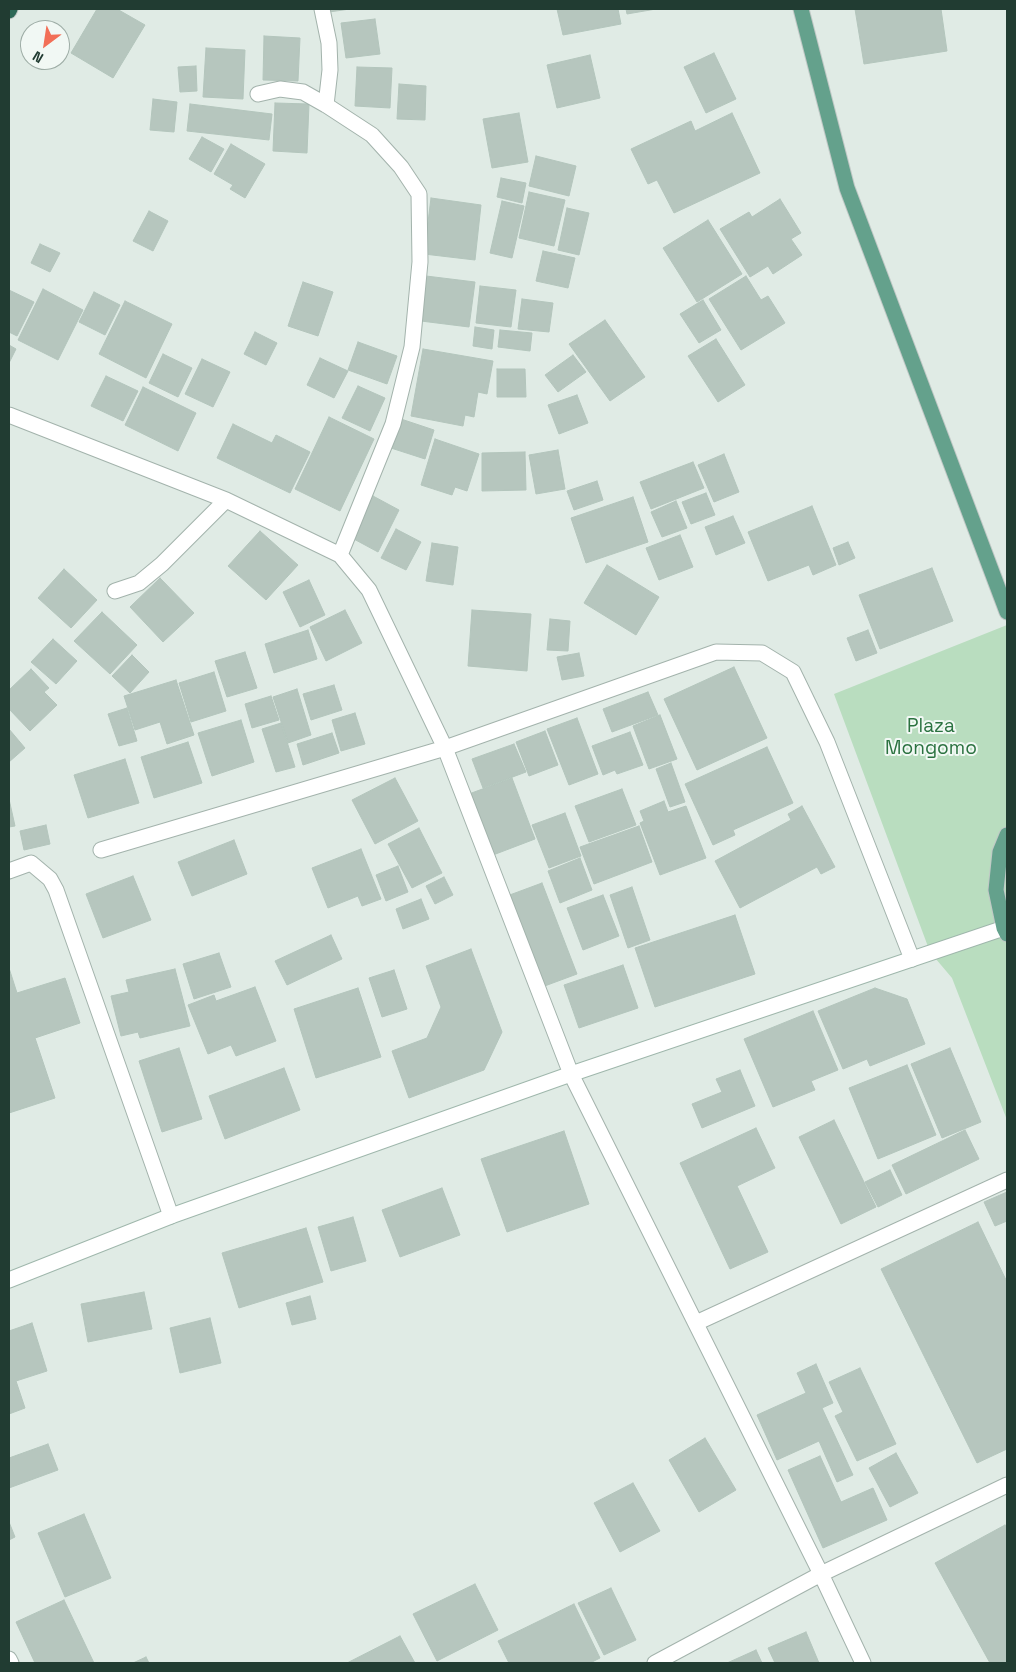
<!DOCTYPE html>
<html>
<head>
<meta charset="utf-8">
<style>
  body { margin:0 }
  #map { position:relative; width:1016px; height:1672px; overflow:hidden; background:#e0ebe5; font-family:"Space Grotesk",sans-serif }
  canvas { display:block }
  .frame { position:absolute; inset:0; border:10px solid #213c32; pointer-events:none }
  .north { position:absolute; left:20px; top:20px; width:50px; height:50px; box-sizing:border-box; background:#f1f8f4; border:1px solid #9eada6; border-radius:50%; rotate:211deg; font-size:14px; font-weight:700; line-height:20px; text-align:center; color:#213c32 }
  .north::after { content:''; display:block; margin:auto; width:18px; height:22px; background:#f26f57; clip-path:polygon(50% 0,100% 100%,50% 72%,0 100%) }
</style>
</head>
<body>
<div id="map">
<canvas width="1016" height="1672"></canvas>
<div class="frame"></div>
<div class="north">N</div>
</div>
<script>
const ctx = document.querySelector('canvas').getContext('2d');
ctx.lineJoin = 'round';
function fill(path, color) { ctx.fillStyle = color; ctx.fill(path, 'evenodd'); }
const shape = rows => new Path2D(rows.map(r => 'M' + r).join(''));
function trace(path, color, width, dash) { ctx.strokeStyle = color; ctx.lineWidth = width; ctx.lineCap = dash ? 'butt' : 'round'; ctx.setLineDash(dash || []); ctx.stroke(path); }
function write(font, color, halo, rows, align = 'center') {
  ctx.font = font + ' "Space Grotesk",sans-serif'; ctx.lineWidth = 4; ctx.setLineDash([]); ctx.textBaseline = 'middle'; ctx.strokeStyle = halo; ctx.fillStyle = color; for (const [text, x, y, turn = 0] of rows) {
    ctx.save(); ctx.translate(x, y); ctx.rotate((+turn || 0) * Math.PI / 180); ctx.textAlign = isNaN(turn) ? turn : align; if (halo) ctx.strokeText(text, 0, 0); ctx.fillText(text, 0, 0); ctx.restore();
  }
}
fill(shape([
  [1007,625,1007,1120,952,978,930,952,834,694]
]), '#b9ddbf');
const building = shape([
  [97,9,117,9,145,25,113,78,71,53,97,9],
  [328,9,350,9,329,12,328,9],
  [557,9,618,9,621,24,563,35,557,9],
  [626,9,656,9,627,14,626,9],
  [855,9,941,9,947,51,864,64,855,9],
  [375,19,380,54,346,58,341,23,375,19],
  [264,36,300,38,298,81,263,80,264,36],
  [206,48,245,50,243,99,203,97,206,48],
  [714,53,736,99,706,113,684,67,714,53],
  [590,55,600,98,557,108,547,65,590,55],
  [196,66,197,91,180,92,178,67,196,66],
  [357,67,392,68,390,108,355,106,357,67],
  [399,84,426,86,425,120,397,119,399,84],
  [153,99,177,102,174,132,150,130,153,99],
  [275,103,309,104,307,153,273,151,275,103],
  [190,104,272,114,269,140,187,131,190,104],
  [519,113,528,162,492,168,483,119,519,113],
  [732,113,760,173,674,213,657,180,648,184,631,149,691,121,695,131,732,113],
  [202,137,224,149,211,172,189,159,202,137],
  [231,144,265,164,245,198,230,189,233,185,214,174,231,144],
  [536,156,576,166,569,196,529,186,536,156],
  [501,178,526,183,522,203,497,197,501,178],
  [529,192,565,200,554,246,519,238,529,192],
  [431,198,481,205,475,260,424,254,431,198],
  [780,199,801,233,791,239,802,255,773,274,768,266,750,277,720,229,749,212,752,217,780,199],
  [502,201,524,206,512,258,490,253,502,201],
  [567,208,589,213,579,255,558,250,567,208],
  [149,211,168,221,153,251,133,241,149,211],
  [708,220,742,274,697,302,663,248,708,220],
  [40,244,60,253,50,272,31,263,40,244],
  [543,251,575,258,568,288,536,281,543,251],
  [426,276,475,282,469,327,421,321,426,276],
  [746,276,761,300,768,296,785,323,741,350,709,299,746,276],
  [303,282,333,292,318,336,288,326,303,282],
  [480,286,516,290,511,327,476,323,480,286],
  [43,289,83,310,58,360,18,340,43,289],
  [9,290,34,302,17,336,9,332,9,290],
  [94,292,120,305,105,335,79,322,94,292],
  [522,299,553,303,549,332,518,329,522,299],
  [703,300,721,330,699,343,680,314,703,300],
  [125,301,172,324,146,378,99,354,125,301],
  [605,320,645,377,610,401,569,344,605,320],
  [475,327,494,330,492,349,473,346,475,327],
  [500,330,532,333,530,351,498,347,500,330],
  [255,332,277,343,266,365,244,354,255,332],
  [716,339,745,385,718,402,688,356,716,339],
  [358,342,397,356,387,384,348,370,358,342],
  [9,345,16,349,9,363,9,345],
  [423,349,493,361,487,394,478,392,474,417,465,415,463,426,411,416,423,349],
  [163,354,192,368,178,397,149,383,163,354],
  [573,355,586,372,558,392,545,375,573,355],
  [320,358,348,371,334,398,307,385,320,358],
  [202,359,230,372,213,407,185,394,202,359],
  [497,369,525,369,526,397,497,397,497,369],
  [106,376,138,391,123,421,91,406,106,376],
  [358,386,385,398,370,431,342,418,358,386],
  [143,387,196,413,178,451,125,425,143,387],
  [577,395,588,423,559,434,548,405,577,395],
  [329,417,374,439,340,511,295,489,329,417],
  [401,419,434,430,425,459,391,448,401,419],
  [233,424,272,443,276,435,310,452,290,493,217,458,233,424],
  [435,439,479,454,467,491,455,487,452,495,421,485,435,439],
  [558,450,565,489,536,494,529,455,558,450],
  [525,452,526,490,482,491,482,453,525,452],
  [724,454,739,492,714,502,698,465,724,454],
  [693,462,704,488,651,509,640,482,693,462],
  [597,481,603,500,574,510,567,491,597,481],
  [706,493,715,515,691,524,682,502,706,493],
  [373,496,399,510,378,552,352,538,373,496],
  [633,497,648,542,586,563,571,518,633,497],
  [676,501,687,528,662,537,651,512,676,501],
  [812,506,836,565,813,575,809,565,768,581,748,532,812,506],
  [733,516,745,543,716,555,705,527,733,516],
  [396,529,421,542,406,570,381,558,396,529],
  [260,531,298,565,266,600,228,566,260,531],
  [680,535,693,567,659,580,646,548,680,535],
  [848,542,855,558,839,565,833,548,848,542],
  [432,543,458,547,453,585,426,581,432,543],
  [607,565,659,597,636,635,584,603,607,565],
  [932,568,953,621,880,649,859,595,932,568],
  [64,569,97,600,71,628,38,598,64,569],
  [160,578,194,613,163,642,130,607,160,578],
  [309,580,325,615,300,627,283,592,309,580],
  [345,610,362,643,326,661,310,627,345,610],
  [472,610,531,614,527,671,468,666,472,610],
  [102,612,137,645,110,674,74,641,102,612],
  [550,619,570,621,568,651,547,650,550,619],
  [308,630,317,659,274,673,265,644,308,630],
  [868,630,877,653,856,661,847,638,868,630],
  [53,639,77,661,56,684,31,662,53,639],
  [245,652,257,688,227,697,215,661,245,652],
  [579,653,584,676,562,680,557,657,579,653],
  [132,655,149,672,130,693,112,676,132,655],
  [734,667,767,738,697,770,664,699,734,667],
  [31,669,49,688,44,692,57,705,30,731,9,709,9,690,31,669],
  [214,672,226,711,191,722,179,683,214,672],
  [176,680,194,735,167,744,160,722,135,730,124,696,176,680],
  [334,685,342,710,311,720,303,694,334,685],
  [297,689,311,735,288,743,273,697,297,689],
  [648,692,658,715,612,732,603,709,648,692],
  [271,696,279,720,252,728,245,704,271,696],
  [127,708,137,741,119,746,108,714,127,708],
  [355,713,365,744,341,751,332,720,355,713],
  [660,715,677,759,649,769,633,726,660,715],
  [577,718,598,774,569,785,547,729,577,718],
  [241,720,254,762,212,776,198,733,241,720],
  [281,723,295,767,276,772,262,729,281,723],
  [9,729,25,748,9,762,9,729],
  [545,731,558,765,529,776,516,742,545,731],
  [630,732,643,765,617,774,615,770,603,775,592,746,630,732],
  [332,733,339,753,303,765,297,744,332,733],
  [188,742,202,783,154,798,141,757,188,742],
  [514,744,526,772,483,788,472,759,514,744],
  [767,747,793,803,733,830,735,835,713,845,685,784,767,747],
  [125,759,139,803,88,818,74,775,125,759],
  [671,763,685,802,670,807,656,769,671,763],
  [395,778,418,821,375,844,352,800,395,778],
  [512,778,535,839,493,855,469,794,512,778],
  [622,789,636,825,589,842,575,806,622,789],
  [9,799,15,826,9,827,9,799],
  [664,801,668,812,686,806,706,858,660,875,640,823,644,821,640,811,664,801],
  [802,806,835,867,821,874,817,867,740,908,715,861,791,820,788,814,802,806],
  [565,813,581,856,549,868,532,825,565,813],
  [46,825,50,844,24,850,20,831,46,825],
  [639,826,652,862,594,884,580,847,639,826],
  [419,828,442,873,412,888,388,844,419,828],
  [234,840,247,874,192,896,178,862,234,840],
  [361,849,381,899,362,906,358,896,328,908,312,868,361,849],
  [580,858,592,890,560,903,548,871,580,858],
  [398,866,408,892,386,901,376,875,398,866],
  [133,876,151,920,103,938,86,894,133,876],
  [444,877,453,895,435,904,426,886,444,877],
  [542,883,577,974,542,987,507,896,542,883],
  [632,887,650,940,628,948,610,895,632,887],
  [603,895,619,936,583,950,567,908,603,895],
  [421,899,429,919,403,929,396,909,421,899],
  [735,915,755,974,655,1007,635,948,735,915],
  [331,935,342,959,287,985,275,961,331,935],
  [471,949,502,1032,484,1070,409,1098,392,1051,427,1038,441,1007,426,966,471,949],
  [219,953,231,987,194,999,183,964,219,953],
  [623,965,638,1008,579,1028,564,985,623,965],
  [9,968,17,993,65,978,80,1023,35,1038,55,1098,9,1113,9,968],
  [175,969,190,1026,140,1038,138,1032,121,1036,111,996,129,992,126,980,175,969],
  [394,970,407,1009,382,1017,369,978,394,970],
  [255,987,276,1041,236,1056,231,1045,208,1054,188,1005,214,995,216,1001,255,987],
  [358,988,381,1057,316,1078,294,1009,358,988],
  [875,988,907,999,925,1044,870,1066,867,1059,843,1069,818,1011,875,988],
  [813,1011,838,1070,811,1081,815,1090,773,1107,744,1039,813,1011],
  [179,1048,202,1119,162,1132,139,1061,179,1048],
  [950,1048,981,1122,942,1138,911,1064,950,1048],
  [907,1065,936,1135,878,1159,849,1088,907,1065],
  [284,1068,300,1110,225,1139,209,1096,284,1068],
  [740,1070,755,1106,702,1128,692,1104,722,1092,716,1079,740,1070],
  [834,1120,876,1207,841,1224,799,1137,834,1120],
  [756,1128,775,1168,737,1186,768,1252,730,1269,680,1163,756,1128],
  [965,1130,979,1159,906,1194,892,1165,965,1130],
  [564,1131,589,1204,507,1232,481,1159,564,1131],
  [890,1170,902,1195,878,1207,865,1182,890,1170],
  [442,1188,460,1235,400,1257,382,1210,442,1188],
  [1007,1192,1007,1221,995,1226,984,1202,1007,1192],
  [353,1217,366,1261,331,1271,318,1227,353,1217],
  [978,1222,1007,1282,1007,1449,977,1463,881,1269,978,1222],
  [306,1228,323,1282,239,1308,222,1253,306,1228],
  [144,1292,152,1329,88,1342,81,1304,144,1292],
  [310,1296,316,1319,292,1325,286,1303,310,1296],
  [210,1318,221,1363,180,1373,170,1328,210,1318],
  [32,1323,47,1371,16,1381,25,1408,9,1414,9,1331,32,1323],
  [816,1364,833,1403,822,1408,853,1475,837,1482,819,1441,777,1460,757,1415,806,1393,797,1373,816,1364],
  [860,1368,896,1444,857,1461,835,1416,843,1412,829,1382,860,1368],
  [705,1438,736,1490,699,1512,669,1460,705,1438],
  [48,1444,58,1470,9,1488,9,1458,48,1444],
  [896,1453,918,1493,890,1507,869,1468,896,1453],
  [820,1456,841,1502,873,1488,887,1520,823,1548,788,1470,820,1456],
  [633,1483,660,1531,620,1552,594,1503,633,1483],
  [84,1514,111,1578,65,1597,38,1533,84,1514],
  [9,1522,15,1537,9,1540,9,1522],
  [1005,1525,1007,1528,1007,1663,990,1663,935,1563,1005,1525],
  [475,1584,498,1630,437,1661,413,1614,475,1584],
  [611,1588,636,1640,604,1655,578,1603,611,1588],
  [64,1600,94,1663,35,1663,16,1622,64,1600],
  [574,1604,600,1658,590,1663,509,1663,498,1641,574,1604],
  [806,1632,819,1663,775,1663,768,1648,806,1632],
  [400,1636,415,1663,347,1663,400,1636],
  [756,1650,762,1663,727,1663,756,1650],
  [146,1657,149,1663,133,1663,146,1657]
]);
fill(building, '#b6c6be');
trace(building, '#b3c5bc', 1);
const street = shape([
  [322,9,329,43,330,70,326,105],
  [258,94,280,89,303,92,326,105,372,135,401,167,419,194,420,262,412,347,393,424,340,555],
  [9,415,226,500,340,555,369,590,445,748,571,1074,821,1574,863,1663],
  [115,591,139,583,162,564,226,500],
  [101,850,445,748,716,652,762,653,793,672,827,742,912,959],
  [9,871,31,863,50,879,56,890,171,1216],
  [696,1323,1007,1180],
  [9,1659,11,1663],
  [655,1663,821,1574,1007,1485]
]);
const secondary = shape([
  [9,1280,171,1216,571,1074,1004,928]
]);
const primary = shape([
  [801,9,847,188,1007,612],
  [1007,835,1000,852,996,890,1004,928,1007,934]
]);
const highway = shape([
  [9,11,10,9]
]);
trace(street, '#a3b3ac', 17);
trace(secondary, '#9fb7ac', 17);
trace(primary, '#c1c8c6', 17);
trace(highway, '#c1c8c6', 17);
trace(street, '#fff', 15);
trace(secondary, '#fff', 15);
trace(primary, '#64a18c', 15);
trace(highway, '#2d6856', 15);
write('19px', '#2b7240', '#f1f8f4', [
  ["Plaza",931,727],
  ["Mongomo",931,749]
]);
</script>
</body>
</html>
